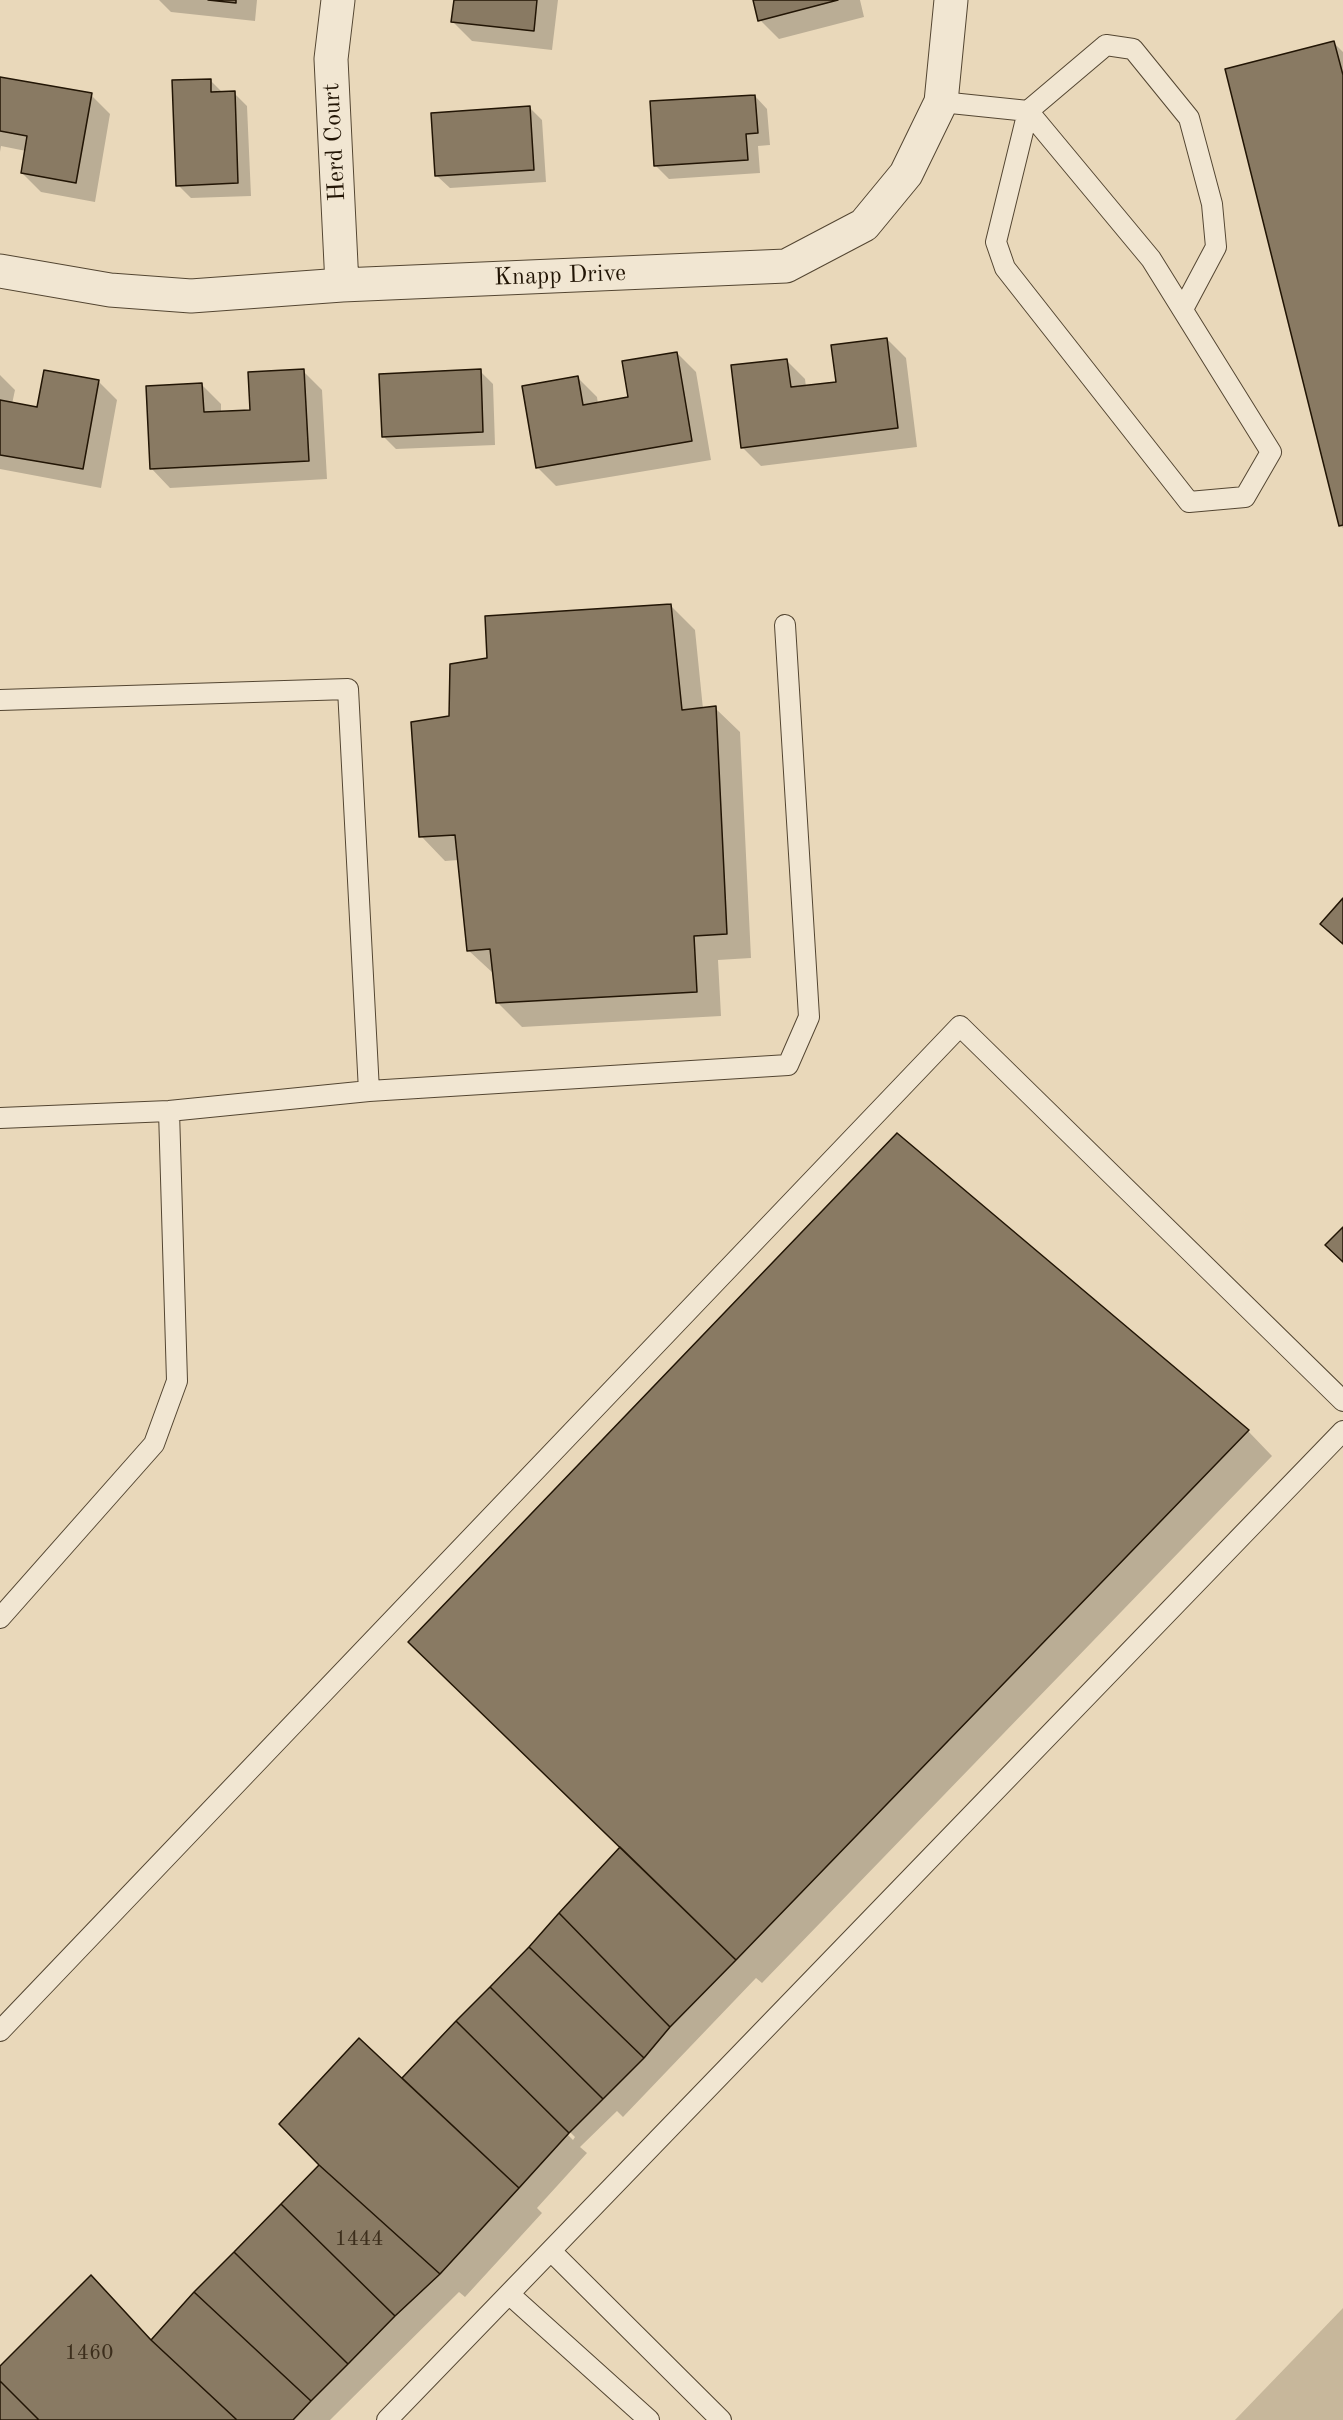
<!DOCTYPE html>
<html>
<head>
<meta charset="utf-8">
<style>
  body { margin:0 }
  canvas { display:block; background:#e9d8ba }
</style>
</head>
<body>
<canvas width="1343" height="2420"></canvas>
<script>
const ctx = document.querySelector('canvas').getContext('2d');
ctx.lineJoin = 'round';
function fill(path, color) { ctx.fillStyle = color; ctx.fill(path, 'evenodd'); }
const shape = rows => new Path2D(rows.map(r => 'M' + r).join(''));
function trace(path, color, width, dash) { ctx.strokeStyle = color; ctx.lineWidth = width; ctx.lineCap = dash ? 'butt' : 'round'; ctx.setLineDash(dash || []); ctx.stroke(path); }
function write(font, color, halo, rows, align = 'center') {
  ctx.font = font + ' "Old Standard TT",serif'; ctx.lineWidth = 4.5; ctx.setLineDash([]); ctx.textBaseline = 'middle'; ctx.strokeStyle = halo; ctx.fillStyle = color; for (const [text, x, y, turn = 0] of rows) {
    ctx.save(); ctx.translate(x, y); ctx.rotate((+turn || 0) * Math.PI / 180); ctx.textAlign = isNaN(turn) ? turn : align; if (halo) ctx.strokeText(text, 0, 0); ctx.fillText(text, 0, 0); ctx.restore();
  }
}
fill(shape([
  [1343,2308,1343,2420,1235,2420]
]), '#c7b79b');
fill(shape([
  [159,0,257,0,255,21,171,12],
  [455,0,558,0,552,50,472,41,453,22],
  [754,0,860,0,864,17,779,39,760,20],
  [1334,43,1343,52,1343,528,1340,525],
  [0,78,91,95,110,114,95,202,41,192,22,173,26,151,1,146,0,152],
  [210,80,223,93,234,93,247,106,251,196,191,198,178,185],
  [755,96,767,109,770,145,758,146,760,173,669,179,656,166],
  [529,107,542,120,546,182,450,188,437,176],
  [887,339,906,358,917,447,761,466,742,447,786,360,805,379,806,387,838,383],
  [677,353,696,372,711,460,556,486,537,467,578,378,597,397,598,404,630,399],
  [303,371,322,390,327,479,170,488,151,468,202,385,221,404,221,413,251,411],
  [480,371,493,384,495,445,396,449,383,436],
  [0,375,15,390,12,404,38,408,98,381,117,400,101,488,0,469],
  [670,605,695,630,703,709,715,708,740,732,751,958,718,960,721,1016,522,1027,497,1002,494,974,468,950,459,860,445,861,421,836,450,718,489,659],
  [897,1135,1248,1431,1272,1456,762,1983,756,1978,623,2117,617,2111,580,2147,587,2153,537,2208,542,2213,465,2297,459,2292,330,2420,0,2420,0,2369,91,2277,152,2341,417,2090,492,1988,622,1847],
  [470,2033,575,2137,573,2140,468,2035]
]), '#0003');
const building = shape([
  [208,0,236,0,236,3,208,0],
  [454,0,537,0,534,31,451,22,454,0],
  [753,0,838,0,758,21,753,0],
  [1334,41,1343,75,1343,525,1339,526,1225,69,1334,41],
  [0,77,92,93,76,183,21,173,27,136,0,131,0,77],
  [211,79,211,92,235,91,238,183,176,186,172,80,211,79],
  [755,95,758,133,746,134,748,160,654,166,650,101,755,95],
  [530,106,534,170,435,176,431,113,530,106],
  [887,338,898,428,741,448,731,365,787,359,791,387,836,382,831,345,887,338],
  [677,352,692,441,536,468,522,386,578,376,583,405,628,397,622,361,677,352],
  [304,369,309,461,150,469,146,386,202,383,204,412,250,410,248,372,304,369],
  [481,369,483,432,382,437,379,374,481,369],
  [44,370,99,380,83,469,0,455,0,400,37,407,44,370],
  [671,604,682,710,716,706,727,934,694,936,697,992,496,1003,490,949,467,951,455,835,419,837,411,722,449,716,450,664,487,658,485,616,671,604],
  [1343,898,1343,944,1320,924,1343,898],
  [897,1133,1249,1430,736,1960,408,1642,897,1133],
  [1343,1227,1343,1262,1325,1245,1343,1227],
  [620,1847,736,1960,670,2027,559,1913,620,1847],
  [559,1913,670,2027,644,2058,529,1947,559,1913],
  [529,1947,644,2058,603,2099,490,1987,529,1947],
  [490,1987,603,2099,569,2133,456,2021,490,1987],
  [456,2021,569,2133,519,2188,402,2078,456,2021],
  [359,2038,519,2188,440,2274,319,2165,279,2124,359,2038],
  [319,2165,440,2274,395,2316,281,2204,319,2165],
  [281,2204,395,2316,348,2364,234,2252,281,2204],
  [234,2252,348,2364,311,2401,194,2292,234,2252],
  [91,2275,151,2340,237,2420,39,2420,0,2381,0,2366,91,2275],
  [194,2292,311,2401,293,2420,237,2420,151,2340,194,2292],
  [0,2381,39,2420,0,2420,0,2381]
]);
fill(building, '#897a63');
trace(building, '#221505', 1.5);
const service = shape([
  [941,102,1028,111,1151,259,1271,452,1245,497,1189,502,1005,268,996,242,1028,111,1106,45,1133,49,1189,118,1212,204,1216,247,1183,309],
  [0,700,348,689,369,1091],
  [0,1118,169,1111,369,1091,788,1065,809,1017,785,625],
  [0,1618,154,1444,177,1381,169,1111],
  [0,2031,960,1026,1343,1401],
  [551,2251,721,2420],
  [509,2294,649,2420],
  [387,2420,1343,1431]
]);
const minor = shape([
  [338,0,331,59,342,285],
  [0,271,110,290,191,296,342,285,786,266,864,225,906,174,941,102,951,0]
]);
trace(service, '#544632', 22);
trace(minor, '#544632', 35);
trace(service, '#f1e6d2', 20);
trace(minor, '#f1e6d2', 33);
write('21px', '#3c2e1c', null, [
  ["1444",359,2239],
  ["1460",89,2353]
]);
write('24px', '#221505', '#f1e6d2', [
  ["Herd Court",335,142,-93],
  ["Knapp Drive",560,276,-2]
]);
</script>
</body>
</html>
